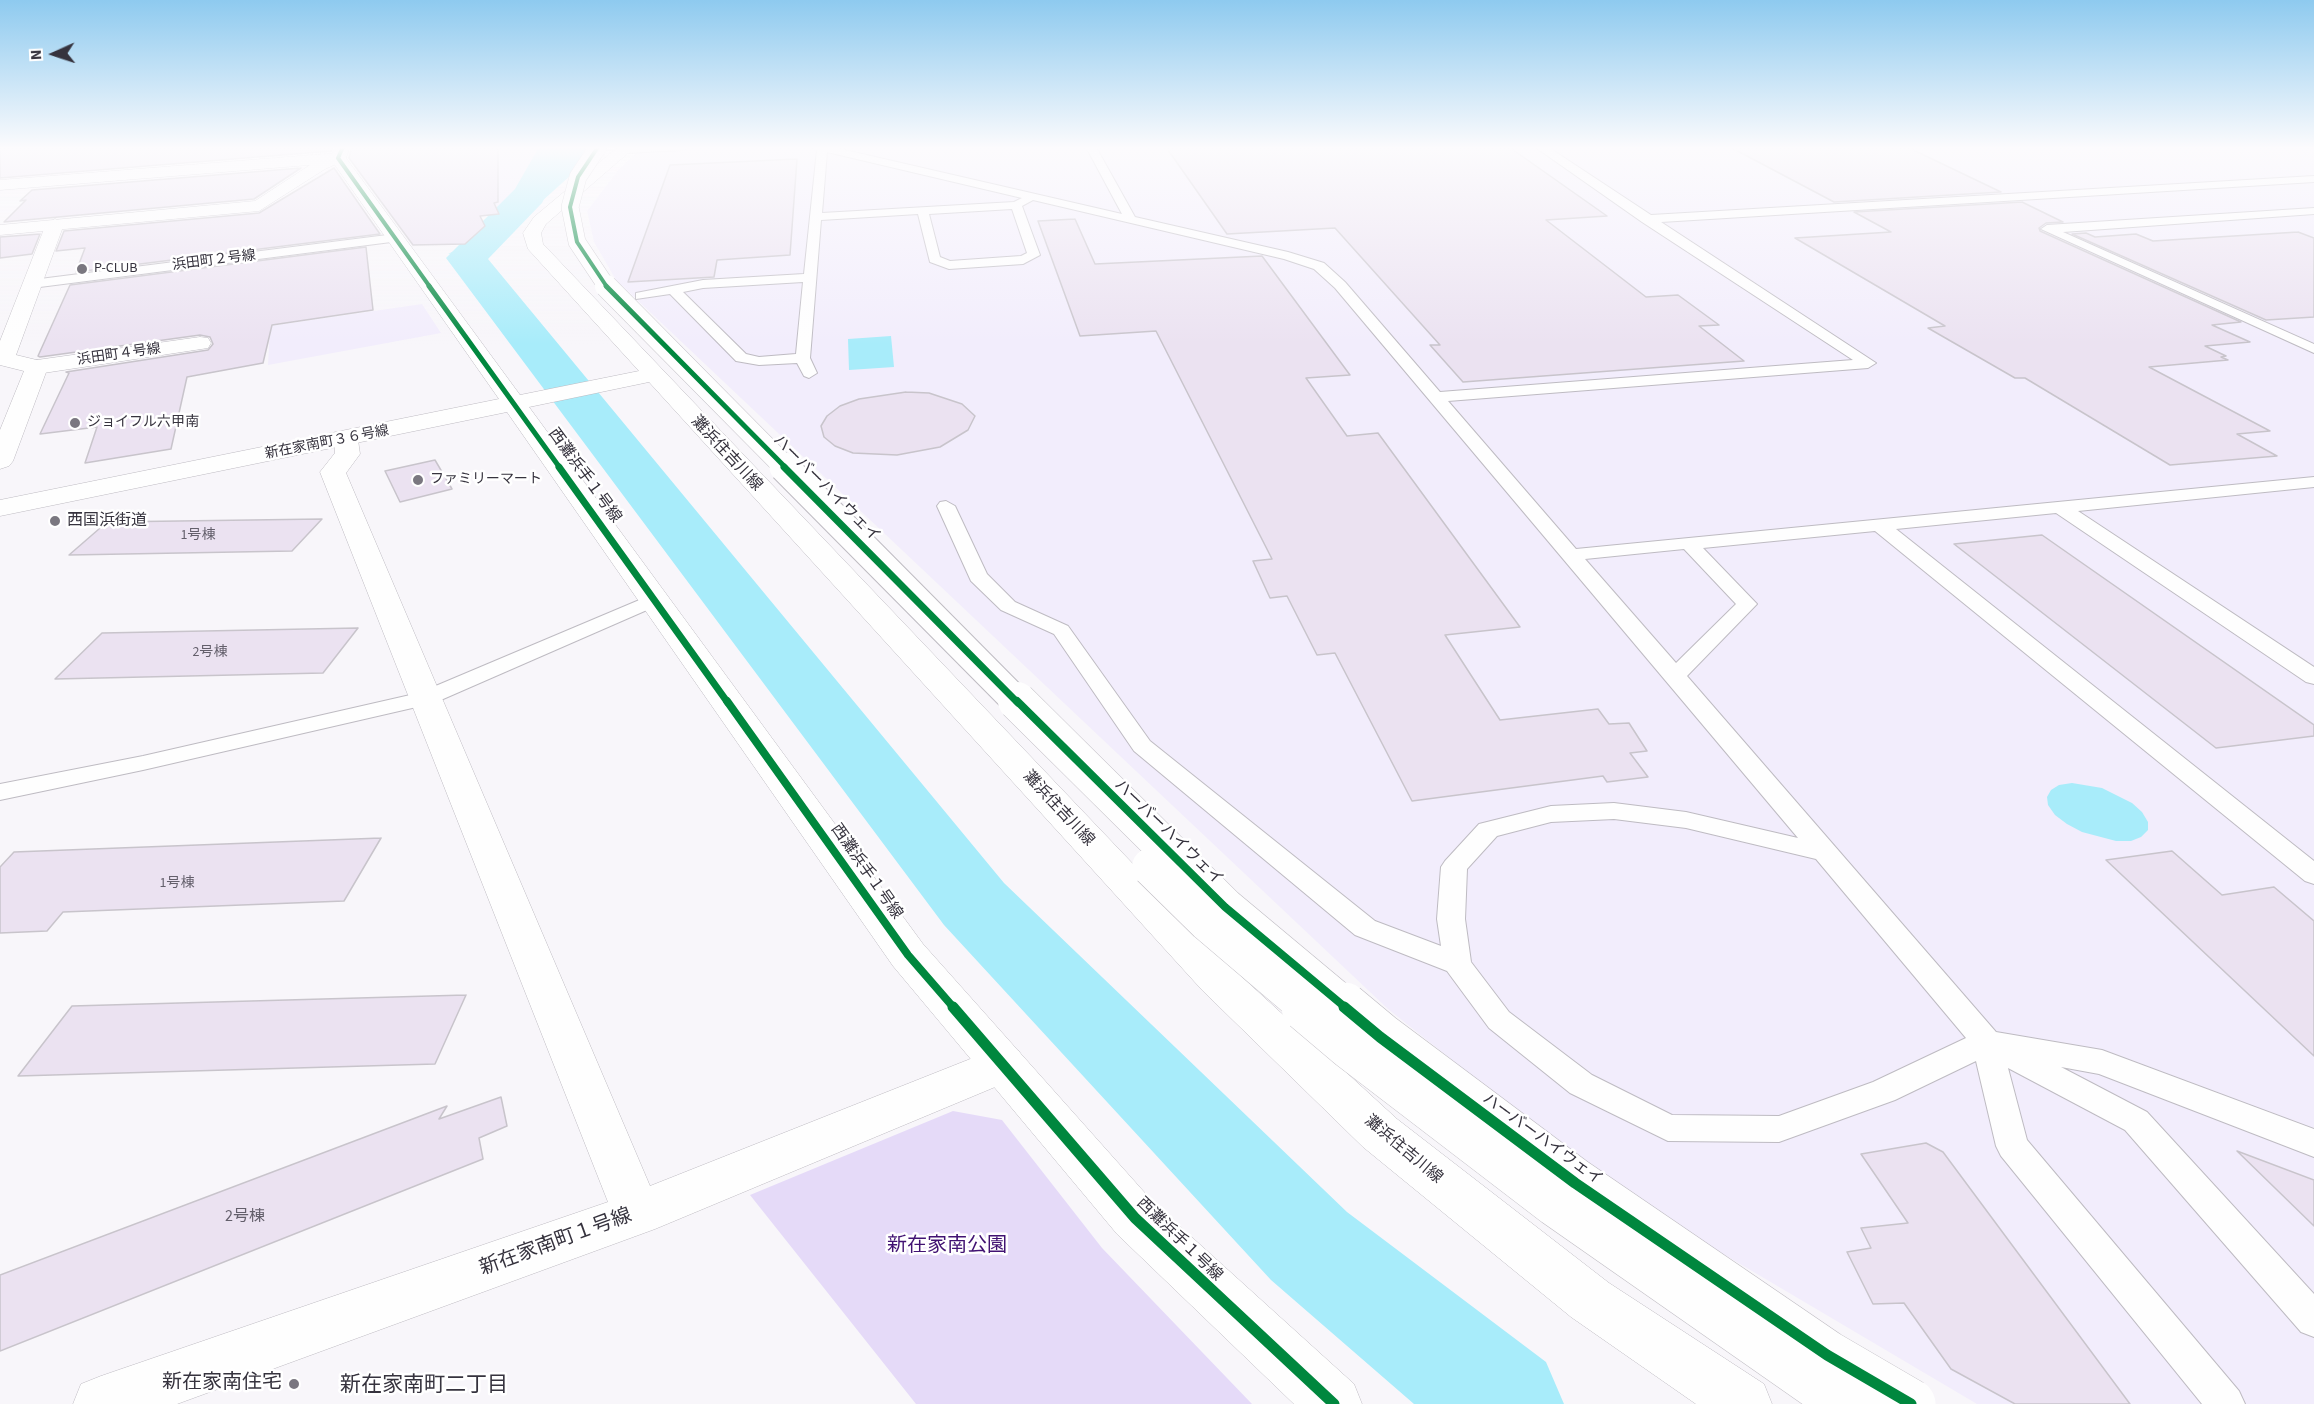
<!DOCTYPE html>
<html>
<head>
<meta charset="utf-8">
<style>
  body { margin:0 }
  #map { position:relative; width:2314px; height:1404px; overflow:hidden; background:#f8f6fa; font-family:"Source Sans 3",sans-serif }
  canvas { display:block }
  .north { position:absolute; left:24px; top:24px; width:60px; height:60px; -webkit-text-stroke:4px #fff; paint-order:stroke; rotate:267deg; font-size:16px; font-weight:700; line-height:24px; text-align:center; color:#36333e }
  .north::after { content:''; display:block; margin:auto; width:21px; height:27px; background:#36333e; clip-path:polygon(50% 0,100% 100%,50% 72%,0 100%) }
</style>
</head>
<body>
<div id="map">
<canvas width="2314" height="1404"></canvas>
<div class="north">N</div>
</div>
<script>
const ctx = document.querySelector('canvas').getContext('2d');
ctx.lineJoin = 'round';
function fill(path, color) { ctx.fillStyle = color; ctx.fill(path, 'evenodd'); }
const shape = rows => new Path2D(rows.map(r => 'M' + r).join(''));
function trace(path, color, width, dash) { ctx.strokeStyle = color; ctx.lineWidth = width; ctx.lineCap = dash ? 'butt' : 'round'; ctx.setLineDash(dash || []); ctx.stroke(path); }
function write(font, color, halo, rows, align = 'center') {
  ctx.font = font + ' "Source Sans 3","Noto Sans JP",sans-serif'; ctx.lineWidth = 5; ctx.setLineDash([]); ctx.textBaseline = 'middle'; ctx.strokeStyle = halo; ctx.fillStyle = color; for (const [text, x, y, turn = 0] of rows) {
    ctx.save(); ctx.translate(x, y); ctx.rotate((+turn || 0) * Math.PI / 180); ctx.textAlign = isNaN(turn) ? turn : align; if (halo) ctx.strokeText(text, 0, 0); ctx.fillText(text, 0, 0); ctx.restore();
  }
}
fill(shape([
  [503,147,541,147,527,190,500,214,411,227,355,159],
  [643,147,2314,147,2314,1404,1977,1404,1615,1190,1388,1009,616,280,594,242,587,211,619,169],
  [422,304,441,333,268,365,270,326]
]), '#f2edfc');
fill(shape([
  [953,1111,1002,1120,1102,1248,1252,1404,916,1404,750,1195]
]), '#e5daf8');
fill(shape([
  [541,147,602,147,489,249,448,254,464,246,527,191],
  [891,336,894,367,849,370,848,339],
  [2072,783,2102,788,2132,803,2142,812,2148,822,2148,830,2141,837,2131,841,2116,841,2082,832,2067,824,2055,815,2048,805,2047,797,2051,790,2059,785]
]), '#a8ecfa');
fill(shape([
  [539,147,571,147,542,203,488,259,1004,883,1347,1212,1546,1362,1564,1404,1414,1404,1271,1280,944,925,446,258,515,189,539,147]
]), '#a8ecfa');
const building = shape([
  [0,147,332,147,331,151,0,178,0,147],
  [352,147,498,147,498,202,494,203,499,214,480,216,485,226,465,244,413,245,349,158,352,147],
  [1166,147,1509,147,1607,216,1546,220,1646,297,1678,295,1719,325,1699,326,1744,361,1463,382,1430,345,1440,345,1335,228,1227,234,1166,147],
  [1730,147,1907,147,2001,192,1834,202,1730,147],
  [797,159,790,255,717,260,714,277,628,282,670,165,797,159],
  [301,168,254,199,4,222,26,200,20,201,32,190,301,168],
  [334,168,380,234,76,272,85,248,56,251,64,231,259,213,334,168],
  [2022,202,2063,222,2046,223,2039,228,2040,231,2241,322,2212,325,2250,342,2205,346,2226,356,2221,357,2228,360,2149,367,2270,431,2237,434,2277,456,2170,465,2025,378,2015,378,1928,328,1945,326,1795,238,1891,232,1854,212,2022,202],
  [1075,219,1095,264,1262,256,1350,375,1306,378,1347,436,1378,433,1520,627,1445,635,1500,720,1598,709,1609,724,1629,723,1647,751,1630,753,1648,777,1607,782,1603,776,1412,801,1335,653,1317,655,1287,596,1270,598,1253,561,1272,559,1156,331,1080,336,1038,221,1075,219],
  [2298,232,2314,238,2314,317,2266,320,2072,234,2086,233,2095,237,2136,234,2153,241,2298,232],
  [40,234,32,254,0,258,0,237,40,234],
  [366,247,373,310,272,325,263,363,187,377,171,449,85,463,97,427,40,434,69,373,66,372,208,350,213,344,210,337,200,335,40,357,38,356,70,285,366,247],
  [906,392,929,393,962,404,975,416,968,430,940,447,897,455,853,453,835,446,824,437,821,426,827,416,840,406,859,399,906,392],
  [435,460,452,489,400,502,385,471,435,460],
  [322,519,292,551,69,555,107,522,322,519],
  [2042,535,2314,725,2314,736,2216,748,1954,544,2042,535],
  [358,628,323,673,55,679,102,633,358,628],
  [381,838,344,901,63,912,47,931,0,933,0,867,14,852,381,838],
  [2172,851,2222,895,2274,887,2314,921,2314,1056,2106,860,2172,851],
  [466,995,435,1064,18,1076,72,1006,466,995],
  [501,1097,507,1126,479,1138,483,1159,0,1351,0,1275,447,1106,439,1119,501,1097],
  [1926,1143,1943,1152,2130,1404,2015,1404,1951,1369,1904,1303,1873,1304,1847,1252,1871,1248,1861,1228,1908,1223,1861,1154,1926,1143],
  [2237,1151,2314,1180,2314,1226,2237,1151]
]);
fill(building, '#ebe2f1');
trace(building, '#c8c4cb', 1.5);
const lane = shape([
  [688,147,683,150,626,153,621,150,624,147,688,147],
  [812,147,832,147,1122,214,1086,147,1096,147,1135,217,1288,252,1324,263,1345,282,1440,392,1853,360,1642,222,1535,147,1548,147,1651,215,2314,176,2314,182,1661,222,1876,363,1868,368,1448,401,1576,549,2314,477,2314,487,2078,511,2314,667,2314,684,2306,682,2056,513,1896,529,2314,861,2314,884,2305,881,1875,531,1703,548,1757,604,1687,676,1996,1032,2102,1050,2314,1129,2314,1157,2099,1074,2061,1067,2147,1112,2314,1294,2314,1337,2301,1332,2125,1130,2008,1068,2027,1140,2239,1391,2245,1404,2202,1404,2001,1156,1996,1146,1976,1061,1895,1100,1779,1142,1668,1141,1570,1093,1489,1028,1447,971,1355,935,1134,751,1054,634,1001,610,971,581,937,506,940,502,946,501,955,506,987,574,1015,602,1068,626,1150,741,1375,921,1441,946,1437,919,1441,867,1445,861,1479,824,1551,806,1614,803,1686,812,1798,838,1335,288,1314,269,1284,259,1033,200,1022,206,1040,255,1023,264,949,269,930,262,918,214,821,220,810,358,817,373,809,378,804,376,797,363,759,365,736,361,670,294,636,299,636,293,703,280,804,274,817,150,812,147],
  [827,152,1022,198,1014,202,822,213,827,152],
  [1012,209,1027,253,1021,256,950,261,940,257,929,214,1012,209],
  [803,282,796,354,759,357,746,354,683,292,703,288,803,282],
  [1684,549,1736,604,1676,663,1585,559,1684,549],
  [1614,819,1686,828,1816,859,1966,1038,1873,1082,1779,1116,1672,1115,1592,1075,1509,1012,1471,962,1465,919,1467,869,1497,836,1551,822,1614,819],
  [2314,208,2314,214,2063,232,2314,344,2314,353,2041,229,2047,225,2314,208],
  [395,234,401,238,399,241,32,288,25,284,32,280,395,234],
  [656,593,663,595,666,599,663,603,434,703,143,770,0,800,0,784,143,756,419,693,656,593]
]);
const street = shape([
  [338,153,346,158,343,161,325,169,259,211,0,235,0,225,255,201,310,165,0,190,0,180,338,153],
  [200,337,208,338,211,343,208,348,37,374,29,372,26,367,29,362,37,360,200,337],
  [346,433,355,435,358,440,360,454,346,473,650,1186,1003,1046,1019,1051,1025,1064,1019,1077,655,1229,177,1404,73,1404,81,1384,101,1376,608,1202,320,472,335,453,334,440,337,435,346,433]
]);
const secondary = shape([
  [335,147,350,147,346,158,520,395,639,371,528,249,523,233,534,217,618,147,635,147,546,224,541,233,543,244,1232,968,1397,1119,1609,1283,1764,1384,1772,1404,1696,1404,1571,1317,1363,1147,1202,990,649,382,529,407,923,944,1153,1202,1354,1384,1362,1404,1294,1404,1117,1234,893,966,507,412,0,516,0,500,499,399,330,158,335,147],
  [55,219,64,224,16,355,45,362,48,367,13,461,9,466,0,469,0,430,24,371,0,365,0,341,46,224,55,219]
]);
trace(lane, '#bebbc2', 2);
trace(street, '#bebbc2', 1);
trace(secondary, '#bebbc2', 1);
fill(lane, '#fefefe');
fill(street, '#fefefe');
fill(secondary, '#fefefe');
const secondaryBridgeFar4 = shape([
  [598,147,578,177,570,207,577,242,607,287]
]);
const secondaryBridgeFar3 = shape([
  [606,286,786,468]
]);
const secondaryBridgeFar2 = shape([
  [784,467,1018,703]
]);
const secondaryBridgeFar1 = shape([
  [1017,701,1225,907,1346,1008],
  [1151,867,1207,922,1308,1008]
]);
const secondaryBridge = shape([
  [1306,1007,1351,1045,1556,1202,1818,1385,1850,1404],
  [1344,1007,1380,1037,1575,1183,1827,1355,1911,1404]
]);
trace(secondaryBridgeFar4, '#bebbc2', 18, []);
trace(secondaryBridgeFar3, '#bebbc2', 23, []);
trace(secondaryBridgeFar2, '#bebbc2', 31, []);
trace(secondaryBridgeFar1, '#bebbc2', 39, []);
trace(secondaryBridge, '#bebbc2', 50, []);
trace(secondaryBridgeFar4, '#fefefe', 17);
trace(secondaryBridgeFar3, '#fefefe', 22);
trace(secondaryBridgeFar2, '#fefefe', 29);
trace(secondaryBridgeFar1, '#fefefe', 38);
trace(secondaryBridge, '#fefefe', 49);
trace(shape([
  [343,147,338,158,430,287],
  [598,147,578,177,570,207,577,242,607,287]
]), '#00873e', 4);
trace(shape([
  [429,286,560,468],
  [606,286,786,468]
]), '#00873e', 5);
trace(shape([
  [559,467,728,703],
  [784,467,1018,703]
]), '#00873e', 7);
trace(shape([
  [727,701,908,955,954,1008],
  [1017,701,1225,907,1346,1008]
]), '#00873e', 8);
trace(shape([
  [953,1007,1135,1218,1334,1404],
  [1344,1007,1380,1037,1575,1183,1827,1355,1911,1404]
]), '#00873e', 11);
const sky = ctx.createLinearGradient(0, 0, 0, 344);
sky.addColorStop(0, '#8ecaef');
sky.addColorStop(0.43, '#fcfbfd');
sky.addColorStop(1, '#fcfbfd00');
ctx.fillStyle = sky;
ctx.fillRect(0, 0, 2314, 344);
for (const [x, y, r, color] of [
  [82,269,6,"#7a7780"],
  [75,423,6,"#7a7780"],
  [418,480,6,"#7a7780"],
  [55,521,6,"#7a7780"],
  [294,1384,6,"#7a7780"]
]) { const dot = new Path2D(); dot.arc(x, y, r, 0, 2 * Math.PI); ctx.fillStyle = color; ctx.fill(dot); trace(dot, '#fff', 2); }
write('14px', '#36333e', '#fff', [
  ["浜田町２号線",214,261,-7],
  ["浜田町４号線",119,355,-8],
  ["新在家南町３６号線",327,443,-11]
]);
write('14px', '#36333e', '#fff', [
  ["P-CLUB",94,269],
  ["ジョイフル六甲南",87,423],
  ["ファミリーマート",430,480]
], 'left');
write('14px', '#635f6b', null, [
  ["1号棟",198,536],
  ["2号棟",210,653],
  ["1号棟",177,884]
]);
write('16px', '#36333e', '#fff', [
  ["灘浜住吉川線",726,454,47],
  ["西灘浜手１号線",584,476,54],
  ["ハーバーハイウェイ",826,489,45],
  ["灘浜住吉川線",1058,809,47],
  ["ハーバーハイウェイ",1168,833,44],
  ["西灘浜手１号線",866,872,55],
  ["ハーバーハイウェイ",1542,1140,36],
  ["灘浜住吉川線",1403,1150,40],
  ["西灘浜手１号線",1179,1240,44]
]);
write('16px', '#36333e', '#fff', [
  ["西国浜街道",67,521]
], 'left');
write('16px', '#635f6b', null, [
  ["2号棟",245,1217]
]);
write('20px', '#36333e', '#fff', [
  ["新在家南町１号線",556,1243,-20]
]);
write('20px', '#411272', '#fff', [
  ["新在家南公園",947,1247]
]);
write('20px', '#36333e', '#fff', [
  ["新在家南住宅",282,1384]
], 'right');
write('21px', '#36333e', '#fff', [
  ["新在家南町二丁目",424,1386]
]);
</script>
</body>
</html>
